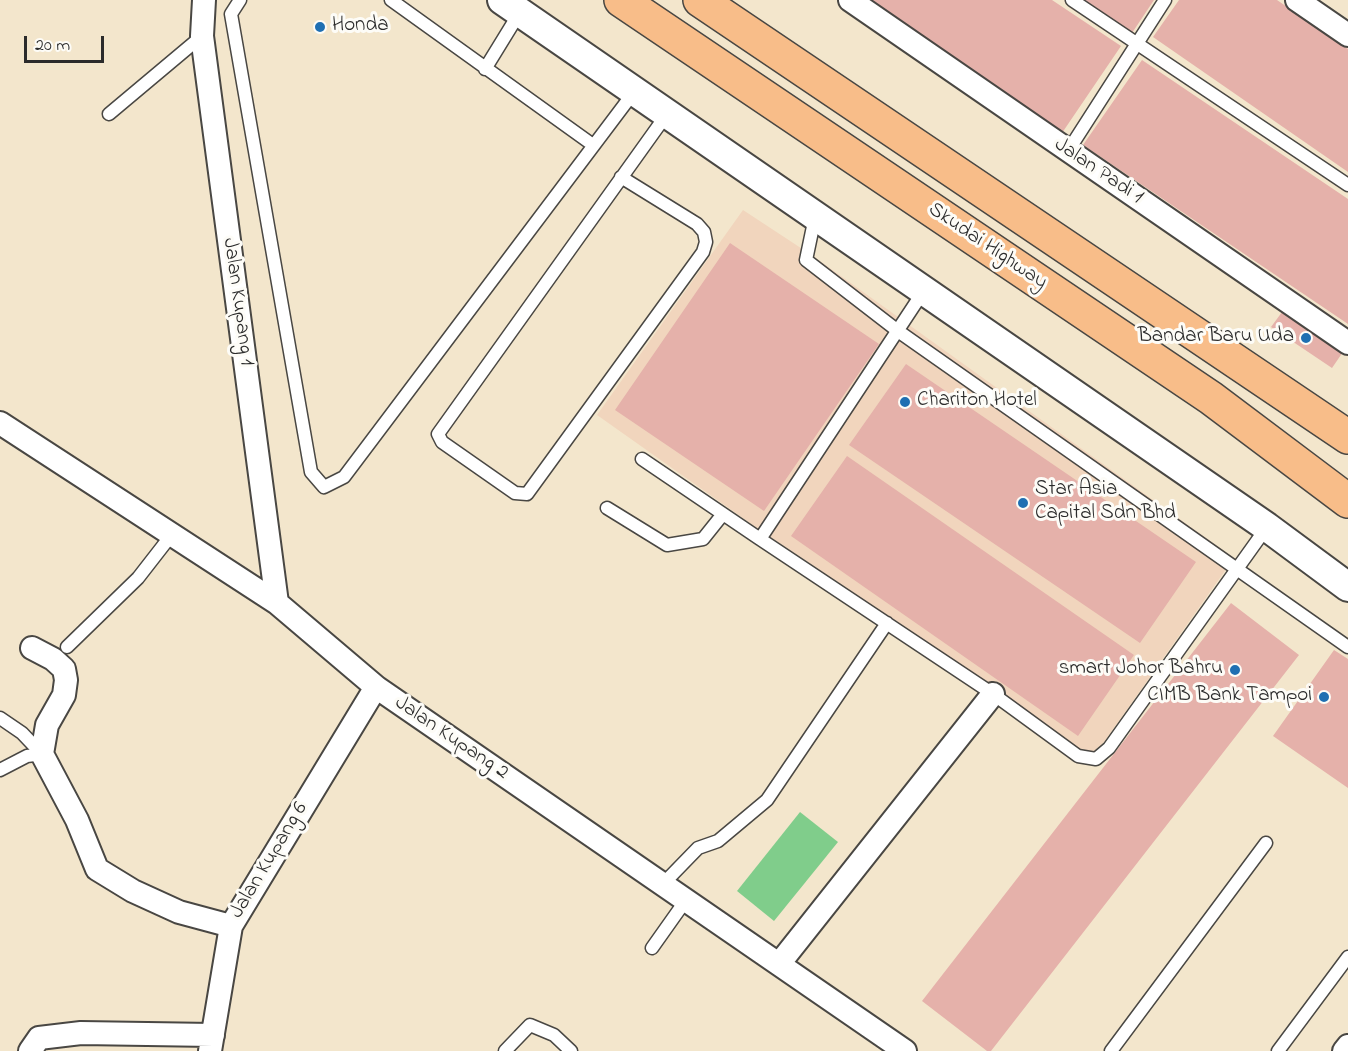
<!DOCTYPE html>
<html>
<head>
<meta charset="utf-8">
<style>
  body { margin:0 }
  #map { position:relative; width:1348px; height:1051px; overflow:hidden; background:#f3e6cc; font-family:"Indie Flower",sans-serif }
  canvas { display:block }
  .scale { position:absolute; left:24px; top:36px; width:80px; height:27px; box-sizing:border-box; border:3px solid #2b2b2b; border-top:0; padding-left:8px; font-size:18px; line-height:21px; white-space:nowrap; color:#2b2b2b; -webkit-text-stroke:4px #fdfcf7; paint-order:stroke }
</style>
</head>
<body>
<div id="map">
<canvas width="1348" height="1051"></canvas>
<div class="scale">20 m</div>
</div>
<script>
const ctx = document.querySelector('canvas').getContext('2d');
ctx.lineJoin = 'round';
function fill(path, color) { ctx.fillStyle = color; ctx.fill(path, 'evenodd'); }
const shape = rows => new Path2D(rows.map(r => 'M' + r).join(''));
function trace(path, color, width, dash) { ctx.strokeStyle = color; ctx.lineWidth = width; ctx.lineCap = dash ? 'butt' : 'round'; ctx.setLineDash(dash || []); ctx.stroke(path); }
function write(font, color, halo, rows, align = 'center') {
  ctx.font = font + ' "Indie Flower",sans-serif'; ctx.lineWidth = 6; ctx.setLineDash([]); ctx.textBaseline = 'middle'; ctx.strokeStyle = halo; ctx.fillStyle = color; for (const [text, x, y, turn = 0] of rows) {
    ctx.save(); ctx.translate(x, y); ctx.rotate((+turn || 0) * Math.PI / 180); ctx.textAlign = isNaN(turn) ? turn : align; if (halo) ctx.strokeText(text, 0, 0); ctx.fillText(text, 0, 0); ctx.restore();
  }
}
fill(shape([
  [743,210,813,256,1234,558,1104,742,1093,752,1081,750,988,683,754,526,597,415]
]), '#f1d5bd');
fill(shape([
  [800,812,838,842,774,921,737,891]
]), '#80cd8b');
fill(shape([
  [865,0,1052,0,1121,46,1062,133],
  [1084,0,1154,0,1132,33],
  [1179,0,1277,0,1348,49,1348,172,1153,37],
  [1142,60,1348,199,1348,324,1083,145],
  [730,243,879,344,764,511,615,410],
  [1285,308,1345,349,1332,368,1271,327],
  [906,364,1196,562,1140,643,849,445],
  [847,456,1134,655,1078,736,791,536],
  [1231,603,1299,655,991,1051,987,1051,922,1001],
  [1334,650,1348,659,1348,788,1273,736]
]), '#e5b1aa');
const service = shape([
  [240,0,231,14,311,472,324,487,344,477,634,92],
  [391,0,593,145],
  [1072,0,1348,185],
  [485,69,520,12],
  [109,114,202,36],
  [1068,151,1165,0],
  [621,177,697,224,704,232,706,242,703,252,527,494,515,493,442,442,438,434,667,114],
  [815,217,806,260,898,331,1348,647],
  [923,292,760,539,993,694,1078,756,1096,759,1109,748,1267,527],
  [642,459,760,539],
  [607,508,667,545,703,539,723,514],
  [67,647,138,578,173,533],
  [0,718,22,733,42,754,27,756,0,770],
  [663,884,698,848,718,841,767,800,887,623],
  [652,948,686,900],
  [505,1051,530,1025,554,1035,571,1051],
  [1111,1051,1266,843],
  [1278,1051,1348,957]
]);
const minor = shape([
  [204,0,202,36,277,603],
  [850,0,1348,343],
  [1297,0,1348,35],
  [0,423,277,603,376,687,905,1051],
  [32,648,53,659,64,669,66,680,64,695,47,725,42,754,77,820,97,869,133,891,179,912,231,926],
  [779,964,993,694],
  [30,1051,39,1038,81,1033,213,1035],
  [210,1051,231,926,376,687],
  [1344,1051,1348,1046]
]);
const tertiary = shape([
  [502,0,1267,527,1348,587]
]);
const trunk = shape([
  [621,0,1211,398,1348,501],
  [700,0,1348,437]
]);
trace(service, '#494743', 15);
trace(minor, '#494743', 26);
trace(tertiary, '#494743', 32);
trace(trunk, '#494743', 36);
trace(service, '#fff', 12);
trace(minor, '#fff', 22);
trace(tertiary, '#fff', 28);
trace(trunk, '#f8bd89', 33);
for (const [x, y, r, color] of [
  [320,27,6,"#1f6fb2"],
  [1306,338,6,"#1f6fb2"],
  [905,402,6,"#1f6fb2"],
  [1023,503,6,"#1f6fb2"],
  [1235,670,6,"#1f6fb2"],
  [1324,697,6,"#1f6fb2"]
]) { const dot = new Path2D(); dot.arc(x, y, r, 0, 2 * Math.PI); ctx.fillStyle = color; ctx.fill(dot); trace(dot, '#fdfcf7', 2); }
write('21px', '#2b2b2b', '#fdfcf7', [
  ["Honda",332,27],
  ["Bandar Baru Uda",1294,338,"right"],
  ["Chariton Hotel",917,402],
  ["Star Asia",1035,491],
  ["Capital Sdn Bhd",1035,515],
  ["smart Johor Bahru",1223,670,"right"],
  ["CIMB Bank Tampoi",1312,697,"right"]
], 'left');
write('21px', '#2b2b2b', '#fdfcf7', [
  ["Jalan Padi 1",1098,172,34],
  ["Skudai Highway",987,247,34],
  ["Jalan Kupang 1",237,302,82],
  ["Jalan Kupang 2",451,739,34],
  ["Jalan Kupang 6",270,861,-59]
]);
</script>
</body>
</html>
